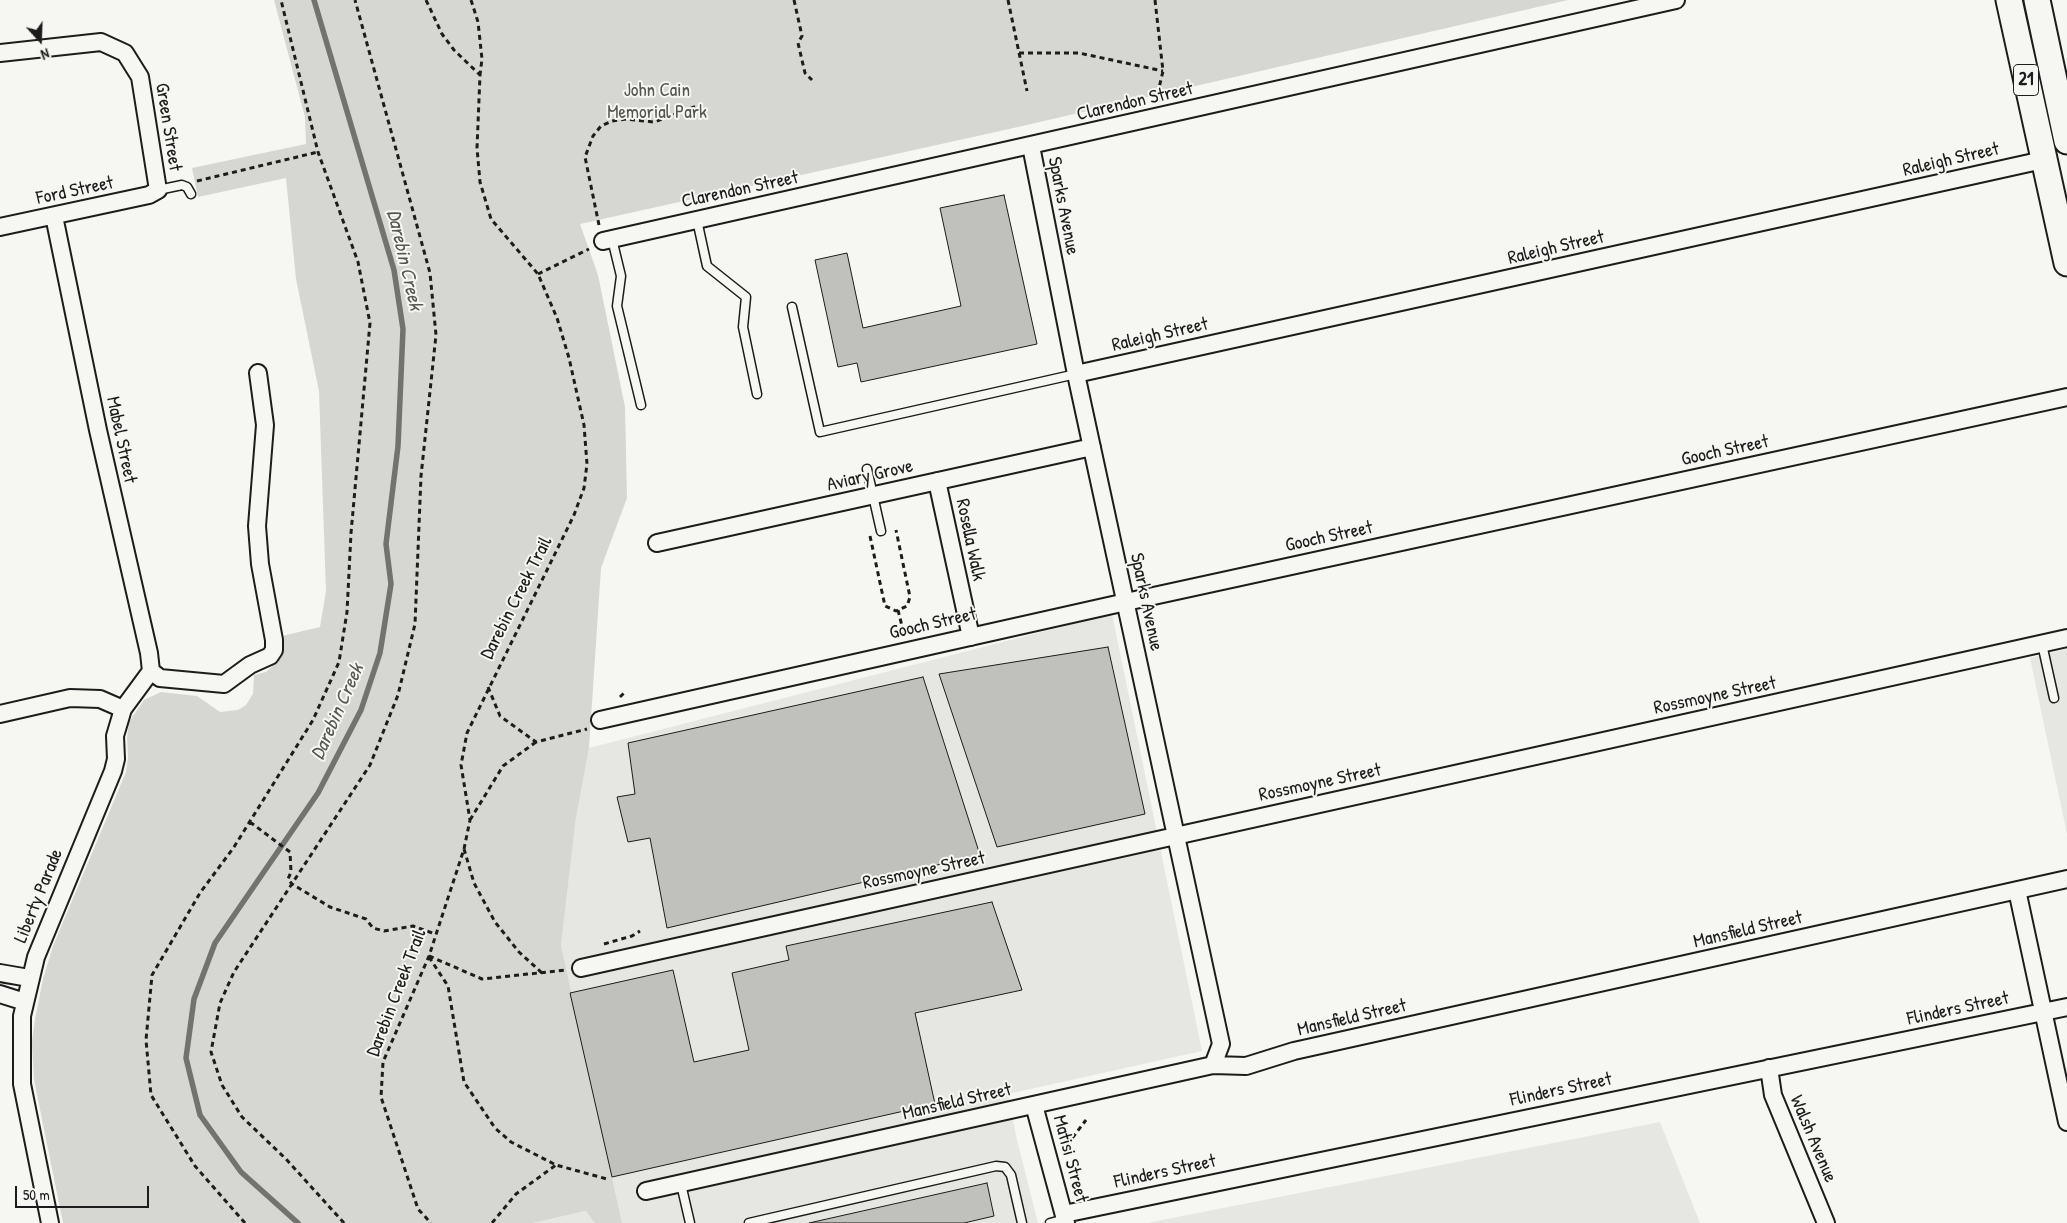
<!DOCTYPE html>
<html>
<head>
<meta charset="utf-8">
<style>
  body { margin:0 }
  #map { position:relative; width:2067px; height:1223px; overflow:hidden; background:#f6f6f2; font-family:"Patrick Hand",sans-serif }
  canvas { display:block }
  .north { position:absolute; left:15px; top:15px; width:50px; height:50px; -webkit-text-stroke:4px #f6f6f2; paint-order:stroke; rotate:160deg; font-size:14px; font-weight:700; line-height:20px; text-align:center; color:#1c1c1c }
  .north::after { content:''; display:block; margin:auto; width:18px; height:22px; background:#1c1c1c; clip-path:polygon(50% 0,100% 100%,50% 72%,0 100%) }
  .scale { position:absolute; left:15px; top:1186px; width:134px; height:22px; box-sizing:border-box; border:2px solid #1c1c1c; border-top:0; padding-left:6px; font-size:15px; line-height:18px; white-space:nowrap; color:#1c1c1c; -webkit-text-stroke:4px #f6f6f2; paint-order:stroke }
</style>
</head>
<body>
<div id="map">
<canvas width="2067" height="1223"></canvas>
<div class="north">N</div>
<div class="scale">50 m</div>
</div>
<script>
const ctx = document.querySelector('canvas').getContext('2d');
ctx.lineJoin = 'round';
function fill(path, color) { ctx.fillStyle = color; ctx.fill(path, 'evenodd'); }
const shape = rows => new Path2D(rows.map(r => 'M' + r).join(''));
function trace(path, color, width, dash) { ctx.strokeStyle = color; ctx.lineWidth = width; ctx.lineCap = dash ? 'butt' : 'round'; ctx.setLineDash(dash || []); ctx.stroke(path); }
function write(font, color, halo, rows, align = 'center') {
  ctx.font = font + ' "Patrick Hand",sans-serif'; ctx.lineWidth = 4; ctx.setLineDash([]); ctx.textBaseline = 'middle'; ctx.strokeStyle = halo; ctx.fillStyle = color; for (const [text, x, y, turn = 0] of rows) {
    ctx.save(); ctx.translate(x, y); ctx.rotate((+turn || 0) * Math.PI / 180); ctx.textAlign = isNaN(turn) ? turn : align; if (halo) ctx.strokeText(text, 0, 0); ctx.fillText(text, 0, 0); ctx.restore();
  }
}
fill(shape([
  [1112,614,1202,1051,1008,1094,1016,1136,1038,1223,622,1223,561,945,576,818,589,748],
  [2067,649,2067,834,2030,658],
  [1660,1122,1700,1223,1147,1223],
  [587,1211,595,1223,533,1223]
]), '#e6e6e2');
fill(shape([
  [274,0,1568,0,1018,127,580,224,598,275,625,407,627,498,601,568,589,748,576,818,561,945,622,1223,595,1223,586,1211,533,1223,63,1223,34,1080,32,1042,35,1019,43,979,53,946,126,772,128,757,127,738,129,722,144,700,161,692,197,696,220,712,238,710,246,705,253,694,254,675,266,672,277,662,282,636,320,627,326,591,319,391,296,279,286,178,198,197,192,168,306,144,305,117]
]), '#d6d6d2');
trace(shape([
  [298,1223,241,1172,200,1115,186,1058,194,999,215,943,318,793,361,710,380,653,391,584,386,544,398,446,403,329,394,270,314,0]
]), '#727271', 5.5);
const building = shape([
  [1004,195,1037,344,861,382,857,363,838,367,815,260,847,253,863,328,961,306,940,208,1004,195],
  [1108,647,1145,814,997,847,939,674,1108,647],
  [923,677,980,855,667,928,650,838,628,842,617,797,635,794,628,743,923,677],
  [992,902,1022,990,915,1013,935,1104,612,1177,570,993,673,970,694,1062,749,1050,732,973,789,960,786,946,992,902],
  [987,1183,994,1216,964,1223,809,1223,987,1183]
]);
fill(building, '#c0c0bd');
trace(building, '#1c1c1c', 1);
const lane = shape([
  [158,190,182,185,187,187,191,194],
  [697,220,707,266,746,297,743,327,757,394],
  [612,239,621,276,617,306,641,405],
  [792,307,820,432,1076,374],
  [867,469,881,531],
  [2042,644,2054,698],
  [681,1184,690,1223],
  [749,1223,996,1166,1005,1167,1011,1175,1022,1223],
  [1050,1223,1065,1219]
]);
const street = shape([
  [0,53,101,42,125,53,140,77,158,190,149,195,0,227],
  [1031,146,1076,374,1221,1044,1213,1065],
  [54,216,98,430,149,653,151,671],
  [603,241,1676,0],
  [1076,374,2043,160],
  [937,481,971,637],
  [657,543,1092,447],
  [0,714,70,698,100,699,123,709,151,671,160,678,224,684,250,665,270,656,274,650,274,640,260,564,257,526,265,425,258,373],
  [600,720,1126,602,2067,397],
  [2017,890,2067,1122],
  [581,968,2067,638],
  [0,973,29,978],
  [0,994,25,1002],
  [1769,1068,1773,1095,1826,1223],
  [1034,1105,1066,1223],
  [646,1191,1213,1065,1246,1066,1294,1051,2067,879],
  [1064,1214,2067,1007],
  [50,1223,22,1084,22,1016,36,957,113,771,116,759,115,736,123,709]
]);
const primary = shape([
  [2009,0,2067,263],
  [2037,0,2067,141]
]);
trace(lane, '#1c1c1c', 11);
trace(street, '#1c1c1c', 20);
trace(primary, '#1c1c1c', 29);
trace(shape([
  [426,0,442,34,454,50,480,75,477,148,480,182,491,219,538,274,557,318,569,358,584,425,587,464,584,488,574,515,467,733,461,765,470,820,464,849,429,956,383,1062,381,1097,418,1209,431,1223],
  [471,0,478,22,482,59,480,75],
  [794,0,802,36,798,43,805,73,812,80],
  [1008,0,1027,91],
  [1155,0,1163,71,1159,88,1161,101],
  [1019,53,1079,53,1163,71],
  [197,181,318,152],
  [599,225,585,157,593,136,601,126,612,121,626,119,654,122,700,105],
  [538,274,589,249],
  [870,536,885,606,896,611,907,606,910,597,896,530],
  [898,610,903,630],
  [488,687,500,716,536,742,587,729],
  [620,697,626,691],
  [470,820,503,766,536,742],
  [250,822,290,852,291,872,288,879,292,884,330,907,366,919,373,928,384,931,413,926,435,934],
  [464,849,474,883,495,922,519,952,542,973],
  [604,944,632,936,640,931],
  [429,956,482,979,566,970],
  [429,957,448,986,464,1082,495,1128,511,1142,556,1165,607,1179],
  [1067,1145,1086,1120],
  [245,1223,195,1166,151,1095,146,1040,152,975,200,893,234,847,313,720,339,662,347,612,351,533,370,323,358,262,318,152,281,0],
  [344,1223,286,1159,242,1117,222,1085,211,1052,220,1003,234,972,370,765,398,695,415,624,421,476,436,335,430,273,355,0],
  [492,1223,516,1194,556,1165]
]), '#1c1c1c', 3, [5, 4]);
trace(lane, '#f6f6f2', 8);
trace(street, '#f6f6f2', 16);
trace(primary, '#f6f6f2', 25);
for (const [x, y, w] of [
  [2026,80,25]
]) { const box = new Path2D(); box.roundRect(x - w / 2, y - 15.5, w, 31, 4); ctx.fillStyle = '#f6f6f2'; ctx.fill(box); trace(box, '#1c1c1c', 1); }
write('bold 18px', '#1c1c1c', null, [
  ["21",2026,80]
]);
write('19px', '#545453', '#f6f6f2', [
  ["John Cain",657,91],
  ["Memorial Park",657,113]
]);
write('19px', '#1c1c1c', '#f6f6f2', [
  ["Clarendon Street",1135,102,-13],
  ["Green Street",168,127,81],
  ["Raleigh Street",1951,160,-13],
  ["Clarendon Street",740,190,-12],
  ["Ford Street",75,191,-12],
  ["Sparks Avenue",1063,206,79],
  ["Raleigh Street",1556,248,-13],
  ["Raleigh Street",1160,335,-13],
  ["Mabel Street",121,440,78],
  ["Gooch Street",1725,451,-12],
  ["Aviary Grove",870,476,-13],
  ["Gooch Street",1329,537,-12],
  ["Rosella Walk",970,540,78],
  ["Darebin Creek Trail",517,598,-63],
  ["Sparks Avenue",1146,602,78],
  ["Gooch Street",933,624,-13],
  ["Rossmoyne Street",1715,696,-12],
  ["Rossmoyne Street",1320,783,-12],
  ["Rossmoyne Street",924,871,-12],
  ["Liberty Parade",39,896,-68],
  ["Mansfield Street",1748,930,-13],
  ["Darebin Creek Trail",397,993,-69],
  ["Flinders Street",1958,1009,-12],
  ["Mansfield Street",1352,1018,-13],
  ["Flinders Street",1561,1090,-12],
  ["Mansfield Street",957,1102,-13],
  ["Walsh Avenue",1813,1139,67],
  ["Matisi Street",1070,1159,75],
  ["Flinders Street",1165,1172,-12]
]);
write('italic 20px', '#565654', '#f6f6f2', [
  ["Darebin Creek",404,260,77],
  ["Darebin Creek",338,712,-66]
]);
</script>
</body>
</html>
